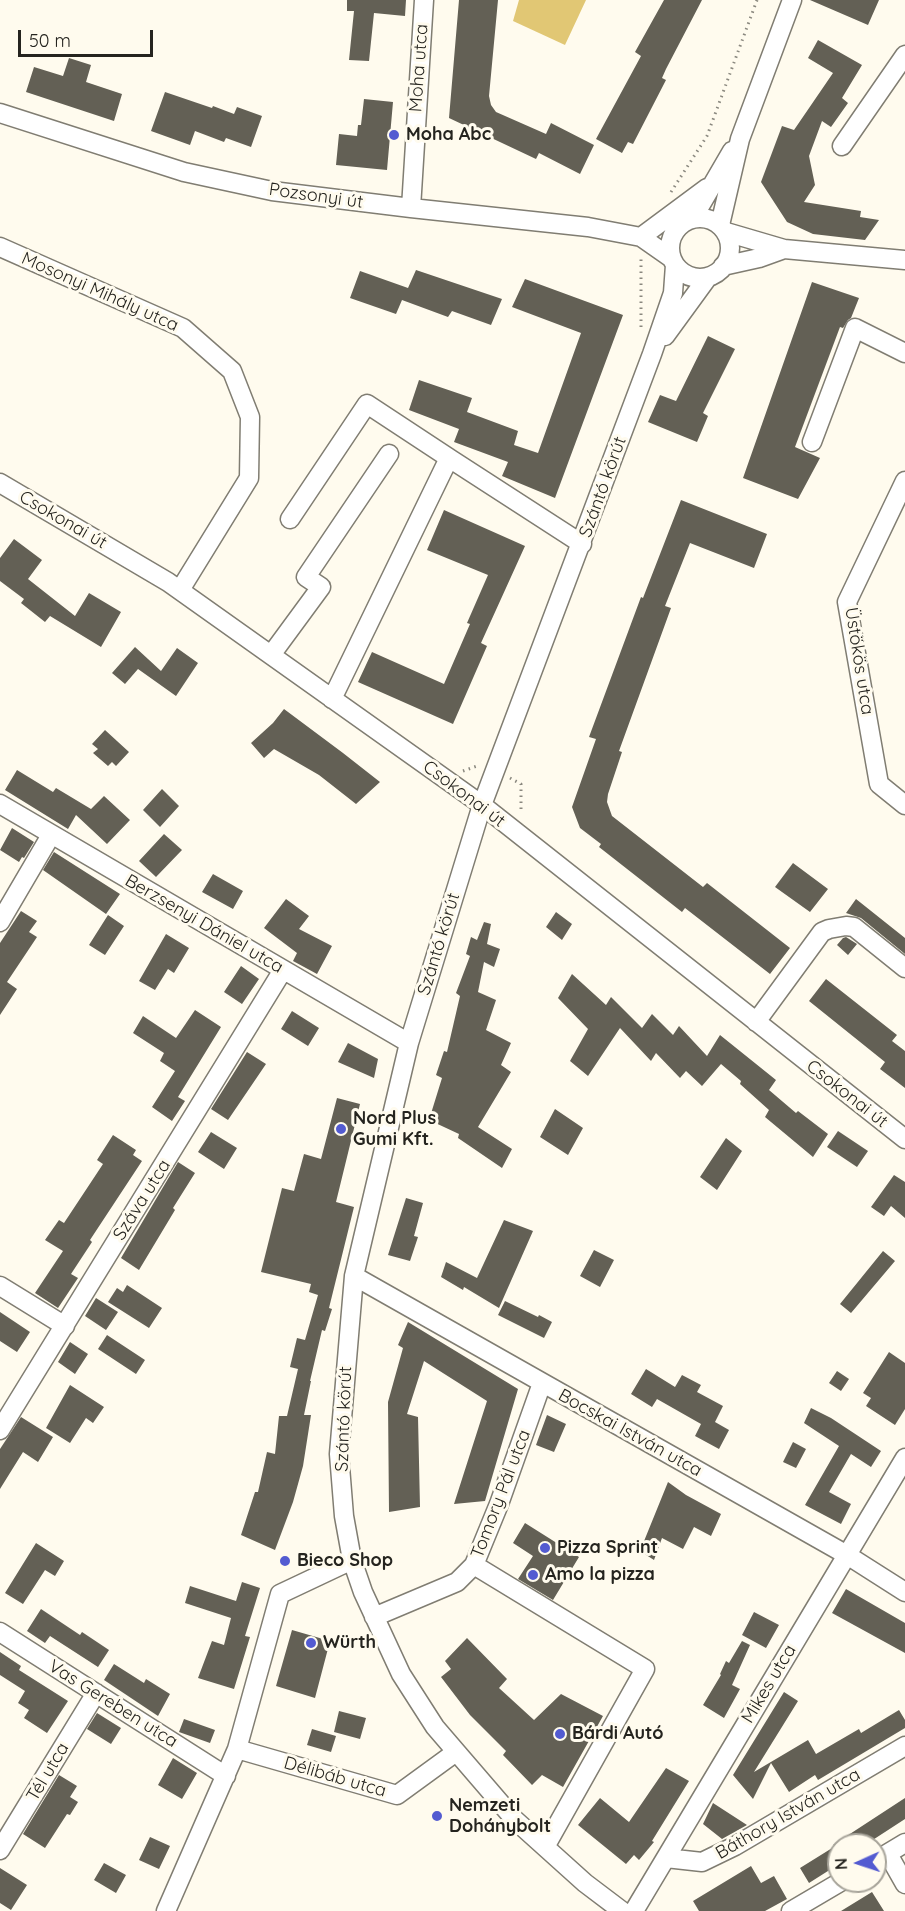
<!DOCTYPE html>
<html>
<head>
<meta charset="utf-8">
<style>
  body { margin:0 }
  #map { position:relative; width:905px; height:1911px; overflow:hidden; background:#fffbee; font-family:Quicksand,sans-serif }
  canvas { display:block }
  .north { position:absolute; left:827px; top:1833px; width:60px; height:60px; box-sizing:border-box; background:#fffbee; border:2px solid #a8a59b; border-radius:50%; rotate:267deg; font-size:16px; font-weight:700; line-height:24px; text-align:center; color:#25241f }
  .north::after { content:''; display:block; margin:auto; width:21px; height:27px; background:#535bd1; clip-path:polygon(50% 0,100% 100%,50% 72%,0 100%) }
  .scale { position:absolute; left:18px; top:30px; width:135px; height:27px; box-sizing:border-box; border:3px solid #25241f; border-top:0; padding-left:8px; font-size:18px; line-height:21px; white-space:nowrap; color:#25241f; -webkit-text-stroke:4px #fffbee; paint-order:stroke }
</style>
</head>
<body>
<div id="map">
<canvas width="905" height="1911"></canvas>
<div class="north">N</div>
<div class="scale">50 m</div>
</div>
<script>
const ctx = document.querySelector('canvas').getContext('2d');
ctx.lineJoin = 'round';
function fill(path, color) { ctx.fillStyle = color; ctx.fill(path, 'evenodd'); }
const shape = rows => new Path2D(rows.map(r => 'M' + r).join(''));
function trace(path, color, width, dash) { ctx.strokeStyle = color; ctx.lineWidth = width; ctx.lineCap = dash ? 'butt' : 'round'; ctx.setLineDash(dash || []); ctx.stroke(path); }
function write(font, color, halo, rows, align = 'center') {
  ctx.font = font + ' Quicksand,sans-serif'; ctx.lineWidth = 6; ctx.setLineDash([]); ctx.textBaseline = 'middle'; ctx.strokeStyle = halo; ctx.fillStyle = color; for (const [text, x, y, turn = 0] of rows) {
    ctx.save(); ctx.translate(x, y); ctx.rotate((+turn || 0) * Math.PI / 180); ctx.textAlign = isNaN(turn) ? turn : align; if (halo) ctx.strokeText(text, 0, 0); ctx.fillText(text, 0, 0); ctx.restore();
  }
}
fill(shape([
  [519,0,586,0,565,45,513,21]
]), '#e1c774');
fill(shape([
  [347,0,406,0,405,16,374,13,369,61,349,60,354,11,347,11],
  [459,0,498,0,489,96,491,105,496,112,546,134,551,123,594,145,580,174,539,153,536,159,449,118],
  [664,0,702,0,666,69,662,78,666,80,633,144,628,142,622,153,596,139,641,56,635,52],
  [810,0,879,0,868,25],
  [818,40,862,65,842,98,848,103,831,127,822,121,809,156,815,185,804,202,861,211,860,217,879,220,865,240,813,234,787,222,761,182,782,126,794,130,833,73,808,58],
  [69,58,91,65,86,82,122,94,114,121,26,92,34,67,63,76],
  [165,92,212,108,213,106,234,114,237,107,262,116,251,147,226,138,224,142,195,131,190,145,151,131],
  [364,99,393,102,387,170,336,165,339,134,357,136,358,125,361,125],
  [416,270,502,299,491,325,452,311,448,317,402,300,396,314,350,298,360,271,408,288],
  [525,279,623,315,555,498,502,476,508,462,454,442,459,429,409,410,419,380,472,398,467,412,518,431,514,445,538,453,581,333,512,307],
  [812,282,859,298,851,318,848,320,843,328,840,327,795,447,820,458,798,499,743,478],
  [708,336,735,349,703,413,708,416,697,442,648,422,660,395,676,401],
  [681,500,767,534,754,568,690,543,665,606,671,608,619,751,622,752,608,794,607,802,612,816,703,887,707,883,790,948,770,974,685,908,682,912,599,847,601,844,580,828,572,807,596,739,589,737,641,597,643,598],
  [444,510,525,546,481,643,487,646,453,724,358,682,372,652,444,684,470,624,467,623,488,575,427,550],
  [14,539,42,560,28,579,75,616,89,593,121,612,101,647,50,616,45,622,21,603,24,599,0,581,0,558],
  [135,647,161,671,177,648,198,663,176,696,138,669,125,684,112,673],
  [284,709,343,753,380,782,356,804,319,775,274,749,264,758,251,743,273,723],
  [105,730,129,752,116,766,112,762,108,766,93,753,98,749,92,744],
  [17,770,53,792,56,788,91,809,104,796,130,820,107,844,76,815,68,829,5,790],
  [162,789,179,806,160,827,143,810],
  [12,828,34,842,24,858,22,857,19,862,0,850],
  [164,834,182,850,156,877,139,861],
  [54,852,120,894,106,914,43,870],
  [793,863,828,889,810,912,775,887],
  [213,874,243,891,233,909,202,892],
  [286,899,309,916,299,929,332,946,317,974,293,961,297,953,264,928],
  [856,899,905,938,905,954,861,918,846,913],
  [21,911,37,921,29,932,37,937,7,982,17,989,0,1015,0,943],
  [556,912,572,924,562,940,546,927],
  [108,915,124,926,105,955,89,945],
  [484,922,491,924,487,944,500,949,494,967,484,962,478,992,496,1000,486,1030,511,1043,501,1065,511,1072,478,1127,512,1149,502,1168,458,1138,459,1134,429,1120,442,1078,436,1075,444,1051,447,1052,460,996,456,993,470,956,466,954,471,937,477,940],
  [166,934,189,948,174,973,168,969,155,990,139,981],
  [846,937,857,944,848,955,837,945,843,938],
  [241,966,259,979,242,1004,224,992],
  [572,974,606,1005,611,997,642,1028,652,1014,673,1035,679,1026,707,1056,720,1035,776,1080,769,1090,796,1113,798,1111,828,1134,813,1157,765,1117,769,1110,740,1084,741,1081,721,1064,702,1086,686,1071,680,1078,656,1053,651,1061,620,1028,588,1076,570,1061,588,1029,558,998],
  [826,979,897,1035,892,1041,905,1051,905,1088,880,1069,885,1062,809,1001],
  [195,1010,221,1027,178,1097,185,1101,172,1121,152,1107,175,1071,160,1061,164,1053,133,1033,143,1016,176,1038],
  [292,1011,319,1028,308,1046,281,1029],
  [348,1043,378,1059,374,1078,338,1062],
  [247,1052,266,1064,228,1120,211,1109],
  [337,1098,360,1104,336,1202,354,1207,329,1308,332,1309,325,1331,322,1330,310,1381,311,1381,304,1415,311,1415,303,1466,293,1502,275,1550,241,1535,255,1492,258,1492,267,1452,275,1454,279,1416,287,1416,298,1369,290,1367,297,1338,305,1340,318,1295,309,1292,311,1284,261,1272,282,1188,294,1191,304,1154,321,1159],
  [555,1109,583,1128,568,1155,540,1137],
  [838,1131,868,1151,857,1167,827,1147],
  [211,1132,237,1148,224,1169,198,1152],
  [113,1135,136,1150,133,1155,142,1161,90,1240,92,1242,71,1274,78,1278,58,1308,35,1293,63,1251,45,1240,59,1220,64,1223,103,1164,97,1160],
  [726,1138,742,1151,717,1190,700,1177],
  [178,1162,195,1173,173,1208,175,1210,139,1270,121,1258],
  [894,1175,905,1182,905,1218,891,1206,884,1216,871,1207],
  [406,1198,423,1203,414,1236,418,1237,410,1261,388,1255],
  [504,1220,533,1231,499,1308,464,1287,463,1290,441,1277,446,1262,477,1278],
  [594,1250,614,1260,600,1287,580,1276],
  [883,1251,895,1261,851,1313,840,1304],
  [127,1285,162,1308,149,1328,108,1302,117,1288,123,1292],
  [96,1298,118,1312,106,1330,85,1316],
  [505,1301,538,1317,539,1315,552,1322,544,1338,498,1315],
  [0,1312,30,1332,17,1352,0,1341],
  [408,1322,518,1389,485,1501,454,1504,487,1401,424,1361,407,1414,418,1417,420,1507,389,1512,388,1402,403,1348,398,1345],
  [107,1335,145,1360,136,1374,98,1349],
  [70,1342,88,1354,75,1374,58,1362],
  [889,1352,905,1363,905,1409,895,1425,866,1406,871,1398,863,1393],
  [646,1369,675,1387,682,1375,701,1385,697,1392,723,1406,715,1422,729,1430,719,1449,695,1436,701,1424,657,1399,652,1407,631,1394],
  [837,1371,849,1379,841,1391,829,1383],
  [70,1385,104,1407,93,1423,86,1418,70,1443,46,1428],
  [811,1408,831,1418,881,1451,871,1467,851,1454,829,1492,851,1504,841,1524,805,1505,839,1446,804,1423],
  [547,1415,566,1424,554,1452,536,1445],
  [21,1417,53,1437,38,1462,23,1452,0,1489,0,1449],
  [793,1442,806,1449,796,1468,783,1462],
  [668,1482,686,1495,721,1514,711,1536,694,1527,683,1549,662,1538,654,1560,640,1551],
  [525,1523,579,1557,553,1600,518,1579,533,1556,513,1543],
  [36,1543,64,1561,55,1576,45,1570,23,1604,5,1593],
  [242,1582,260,1588,245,1636,250,1637,234,1689,198,1678,212,1641,224,1645,231,1618,185,1603,190,1586,236,1601],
  [846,1589,905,1623,905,1653,832,1613],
  [41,1609,80,1635,82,1632,109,1650,98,1667,50,1636,45,1643,27,1631],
  [754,1612,779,1625,766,1648,742,1635],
  [292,1630,330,1641,315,1698,276,1686],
  [467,1638,507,1679,499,1688,534,1720,561,1694,603,1716,563,1787,542,1775,532,1785,503,1755,506,1751,470,1715,441,1677,451,1669,445,1661],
  [742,1641,750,1645,732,1685,740,1689,724,1718,703,1705,721,1675,720,1674,726,1661,729,1663],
  [0,1652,21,1666,19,1670,68,1701,47,1733,24,1718,29,1710,18,1703,25,1691,0,1675],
  [114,1664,144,1683,146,1679,170,1694,158,1716,104,1680],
  [784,1692,798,1701,754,1772,808,1740,816,1754,859,1729,861,1733,899,1710,905,1720,905,1728,818,1780,815,1775,789,1792,771,1763,753,1799,733,1775],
  [339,1711,366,1718,360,1739,334,1732],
  [97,1713,121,1728,111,1744,87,1729],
  [184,1719,215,1730,210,1743,179,1732],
  [312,1729,336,1736,331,1752,307,1745],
  [173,1758,197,1773,182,1799,158,1785],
  [666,1768,689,1781,652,1841,654,1842,639,1860,634,1855,626,1864,578,1825,600,1798,629,1822],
  [59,1775,77,1786,70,1797,78,1802,70,1815,67,1814,45,1848,23,1834],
  [905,1798,905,1819,865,1845,839,1845,839,1864,809,1883,800,1868,837,1845,833,1845],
  [713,1803,747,1825,722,1839,703,1824],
  [150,1837,170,1846,159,1869,139,1860],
  [104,1863,126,1875,116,1893,94,1880],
  [751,1866,761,1883,774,1876,787,1899,765,1911,699,1911,693,1901],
  [0,1868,27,1885,11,1910,0,1903],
  [872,1892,884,1911,841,1911]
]), '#636055');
const minor = shape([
  [0,113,184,172,272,191,411,208,588,227,641,237,671,258],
  [842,146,905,55],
  [411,208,424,0],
  [693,218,732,151],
  '670 248a30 30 0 1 1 60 0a30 30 0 1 1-60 0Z',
  [720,225,740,139,792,0],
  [726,232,784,249,905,260],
  [641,237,707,188],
  [0,247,183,328,232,371,250,417,249,478,180,590],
  [723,266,759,258,784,249],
  [665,336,708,277],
  [812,442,855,328,905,353],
  [905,481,847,602,879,784,905,805],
  [0,483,168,582,482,805,905,1139],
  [290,519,367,404,449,458],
  [271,655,321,587,306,577,389,454],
  [332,699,449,458,582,544],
  [0,804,409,1043],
  [0,922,51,835],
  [756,1022,822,932,829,929,846,926,854,927,905,968],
  [354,1276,847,1555,905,1592],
  [0,1286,65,1326],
  [0,1430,283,970],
  [474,1565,645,1669,545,1847],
  [374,1617,457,1582,474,1565,499,1504,542,1383],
  [0,1632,226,1776],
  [237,1749,397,1795,456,1752],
  [0,1850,96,1693],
  [888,1854,905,1884],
  [666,1858,702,1862,735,1846,905,1746],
  [875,1861,905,1843],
  [166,1911,237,1749,280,1594,352,1560],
  [622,1911,585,1883,515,1820,435,1727,401,1674,363,1592,352,1560,344,1516,339,1454,354,1276,409,1043,482,805,652,354,673,293,675,265],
  [634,1911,905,1458],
  [791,1911,842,1881]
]);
trace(minor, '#807d72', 21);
trace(shape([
  [671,192,707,136,757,0],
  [641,327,641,258],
  [463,771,477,766],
  [510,778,521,784,521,813]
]), '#8a887f', 3, [1.5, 4.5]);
trace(minor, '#fff', 18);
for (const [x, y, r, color] of [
  [394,135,6,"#535bd1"],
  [341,1129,6,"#535bd1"],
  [545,1548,6,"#535bd1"],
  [285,1561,6,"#535bd1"],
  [533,1575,6,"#535bd1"],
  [311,1643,6,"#535bd1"],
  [560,1734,6,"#535bd1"],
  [437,1816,6,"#535bd1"]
]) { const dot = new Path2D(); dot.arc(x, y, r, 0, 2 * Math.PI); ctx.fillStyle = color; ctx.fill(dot); trace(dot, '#fffbee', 2); }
write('18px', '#25241f', '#fffbee', [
  ["Moha utca",419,68,-86],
  ["Pozsonyi út",316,196,8],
  ["Mosonyi Mihály utca",100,292,24],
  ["Szántó körút",603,487,-70],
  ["Csokonai út",63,520,30],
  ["Üstökös utca",859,661,81],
  ["Csokonai út",464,794,37],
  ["Berzsenyi Dániel utca",204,924,30],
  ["Szántó körút",439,944,-73],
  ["Csokonai út",847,1094,38],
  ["Száva utca",142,1200,-58],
  ["Szántó körút",344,1419,-88],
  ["Bocskai István utca",630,1433,29],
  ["Tomory Pál utca",501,1494,-69],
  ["Mikes utca",769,1684,-59],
  ["Vas Gereben utca",113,1704,32],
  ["Tél utca",48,1772,-59],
  ["Délibáb utca",335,1777,16],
  ["Báthory István utca",788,1814,-30]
]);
write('bold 18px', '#25241f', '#fffbee', [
  ["Moha Abc",406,135],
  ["Nord Plus",353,1119],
  ["Gumi Kft.",353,1140],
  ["Pizza Sprint",557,1548],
  ["Bieco Shop",297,1561],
  ["Amo la pizza",545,1575],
  ["Würth",323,1643],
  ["Bárdi Autó",572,1734],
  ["Nemzeti",449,1806],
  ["Dohánybolt",449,1827]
], 'left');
</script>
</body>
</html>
